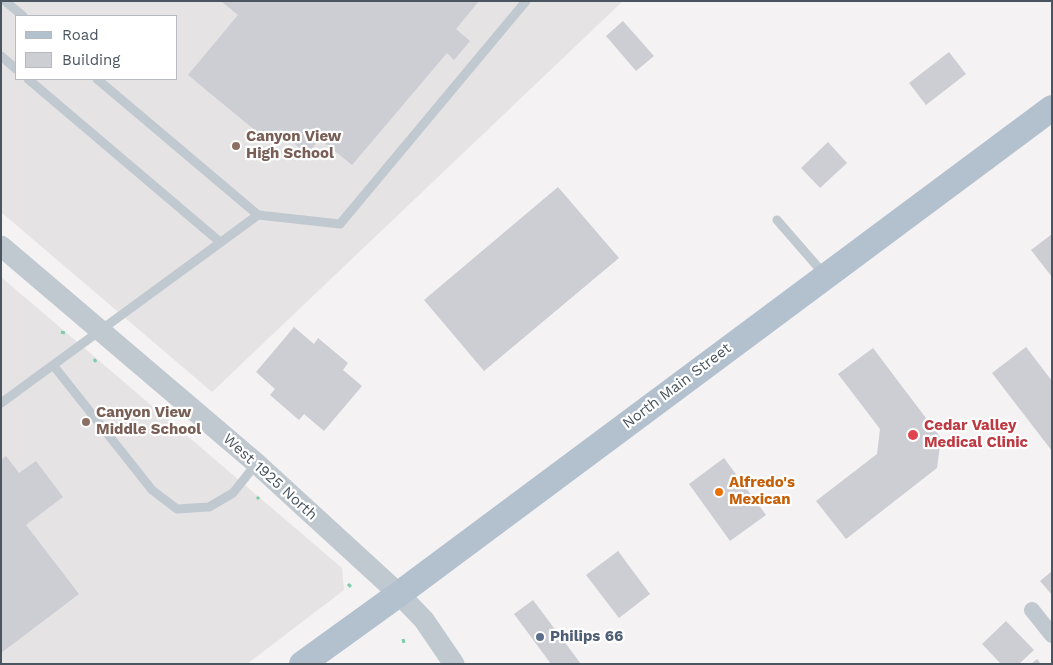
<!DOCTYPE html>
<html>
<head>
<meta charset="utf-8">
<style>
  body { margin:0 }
  #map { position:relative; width:1053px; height:665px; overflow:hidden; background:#f4f2f2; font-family:"Work Sans",sans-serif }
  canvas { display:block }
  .frame { position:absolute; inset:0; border:2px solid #4a555f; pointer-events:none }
  .legend { position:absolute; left:15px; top:15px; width:162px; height:65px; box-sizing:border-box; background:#fff; border:1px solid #b7bbbf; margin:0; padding:6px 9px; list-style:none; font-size:15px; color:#4a555f }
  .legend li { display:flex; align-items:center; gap:10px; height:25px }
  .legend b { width:25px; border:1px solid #b7bbbf }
</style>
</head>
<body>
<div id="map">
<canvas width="1053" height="665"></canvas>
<div class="frame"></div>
<ul class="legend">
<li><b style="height:6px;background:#b3c1cf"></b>Road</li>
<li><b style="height:14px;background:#ccced4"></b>Building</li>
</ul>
</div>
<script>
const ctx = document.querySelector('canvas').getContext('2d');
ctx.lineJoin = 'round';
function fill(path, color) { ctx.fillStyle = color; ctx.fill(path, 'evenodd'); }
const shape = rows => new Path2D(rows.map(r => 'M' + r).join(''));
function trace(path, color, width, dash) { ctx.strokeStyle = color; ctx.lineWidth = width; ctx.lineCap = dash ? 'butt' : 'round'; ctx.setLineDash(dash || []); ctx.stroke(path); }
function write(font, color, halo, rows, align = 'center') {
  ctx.font = font + ' "Work Sans",sans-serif'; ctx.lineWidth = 4.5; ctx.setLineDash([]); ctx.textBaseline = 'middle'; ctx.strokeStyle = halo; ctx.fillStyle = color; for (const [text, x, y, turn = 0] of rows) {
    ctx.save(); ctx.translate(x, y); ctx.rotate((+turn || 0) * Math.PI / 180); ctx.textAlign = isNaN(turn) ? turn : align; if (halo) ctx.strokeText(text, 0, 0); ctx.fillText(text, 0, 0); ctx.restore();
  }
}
fill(shape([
  [1,1,623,1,212,392,1,212],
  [16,16,176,16,176,79,16,79],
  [1,277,342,568,344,590,247,664,1,664]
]), '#e5e3e4');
fill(shape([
  [221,1,479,1,456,29,470,41,454,60,447,53,352,165,320,139,307,154,278,130,268,141,188,75,238,15],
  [623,21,654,56,636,71,606,36],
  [949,52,966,74,926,105,909,83],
  [828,142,847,163,820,188,801,168],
  [558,187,619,258,484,371,424,300],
  [1052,234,1052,277,1031,250],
  [294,327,314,344,318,338,348,363,343,370,362,386,324,431,304,414,299,420,270,395,275,389,256,372],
  [1026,347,1052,381,1052,451,992,373],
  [873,348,941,438,937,468,846,539,816,501,877,454,880,429,838,374],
  [6,456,19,473,36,461,63,497,26,525,79,594,1,653,1,460],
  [724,458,766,515,730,541,689,484],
  [618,551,650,594,619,618,586,575],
  [1052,571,1052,595,1040,581],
  [533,600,581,664,551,664,514,614],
  [1006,621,1034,650,1019,664,1001,664,982,644],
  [1037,659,1041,664,1031,664]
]), '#ccced4');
trace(shape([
  [61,332,65,333],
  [94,359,96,362],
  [257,497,259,499],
  [348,584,351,587],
  [403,639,404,643]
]), '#7ccda7', 3, [4, 2.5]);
trace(shape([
  [5,1,23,16],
  [1,56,16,69],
  [28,79,220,242],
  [97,79,258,215],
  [777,220,824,274],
  [53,365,152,490,177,509,209,507,233,493,256,464],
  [1,403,258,215,340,224,526,1]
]), '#c1c9d0', 9);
trace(shape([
  [1032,610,1052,635]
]), '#c1c9d0', 16);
trace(shape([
  [1,246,256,463,399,594,424,620,454,664]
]), '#c1c9d0', 21);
trace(shape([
  [302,664,399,594,1052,108]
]), '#b3c1cf', 26);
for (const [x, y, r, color] of [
  [236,146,5,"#8d6e63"],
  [86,422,5,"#8d6e63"],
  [913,435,6,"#e0444e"],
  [719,492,5,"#e8710a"],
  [540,637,5,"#5c6f8a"]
]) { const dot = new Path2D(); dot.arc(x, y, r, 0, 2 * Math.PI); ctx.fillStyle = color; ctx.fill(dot); trace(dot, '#fff', 2); }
write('bold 15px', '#785e54', '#fff', [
  ["Canyon View",246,137],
  ["High School",246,154],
  ["Canyon View",96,413],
  ["Middle School",96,430]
], 'left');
write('15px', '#4a555f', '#fff', [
  ["North Main Street",677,386,-37],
  ["West 1925 North",270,477,42]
]);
write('bold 15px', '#be3a42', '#fff', [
  ["Cedar Valley",924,426],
  ["Medical Clinic",924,443]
], 'left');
write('bold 15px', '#c56008', '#fff', [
  ["Alfredo's",729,483],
  ["Mexican",729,500]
], 'left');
write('bold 15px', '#4e5e75', '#fff', [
  ["Philips 66",550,637]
], 'left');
</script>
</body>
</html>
